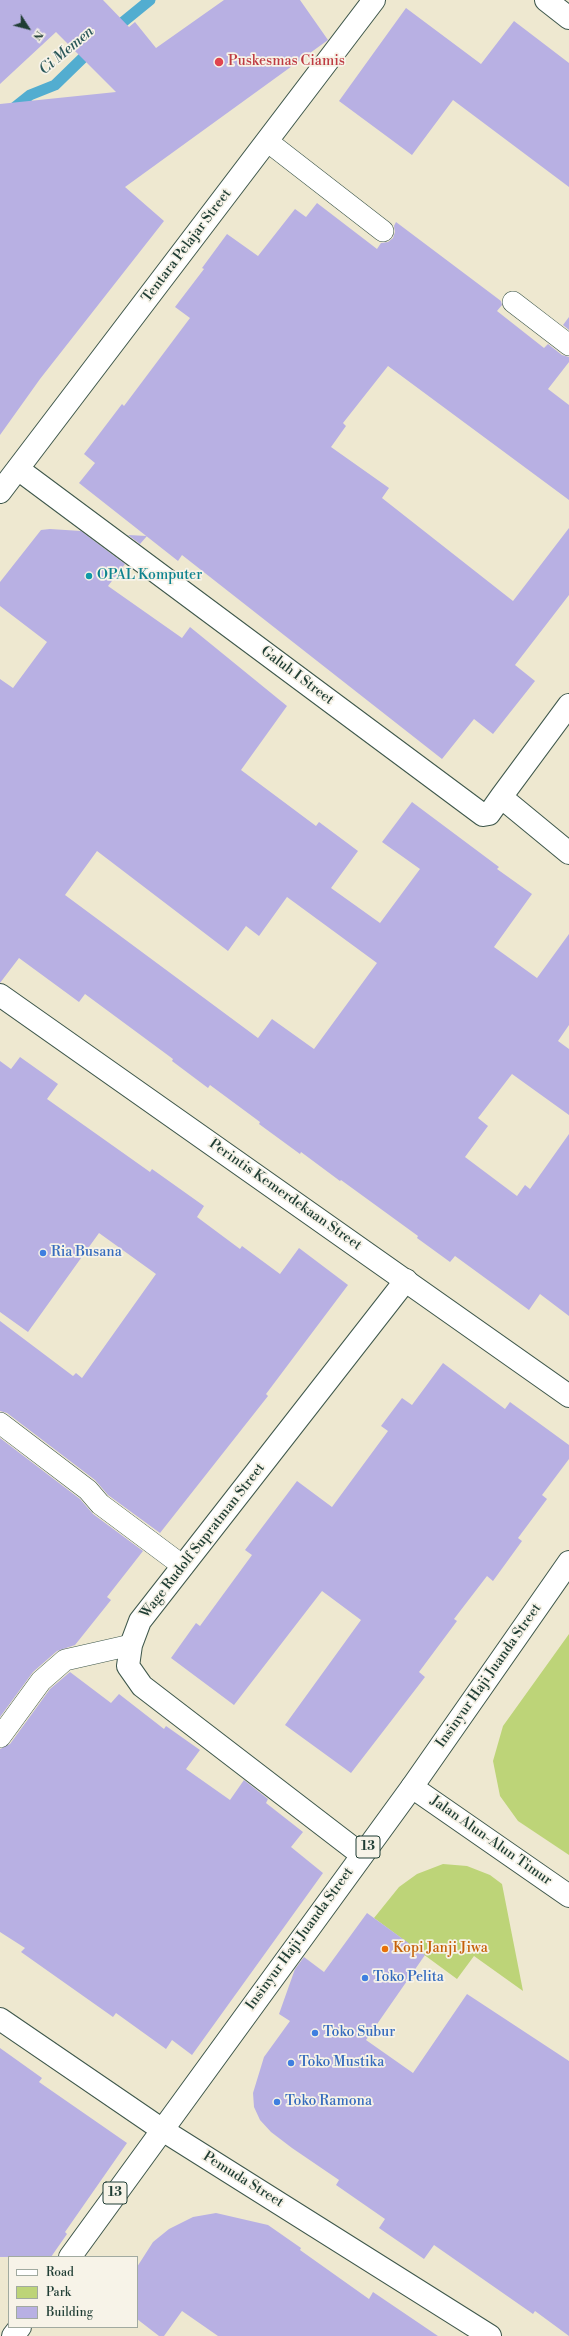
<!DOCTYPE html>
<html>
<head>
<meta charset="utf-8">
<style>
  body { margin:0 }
  #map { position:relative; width:569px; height:2336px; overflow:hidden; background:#eee8d0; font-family:"Libre Bodoni",serif }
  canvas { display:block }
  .legend { position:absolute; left:8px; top:2256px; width:130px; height:72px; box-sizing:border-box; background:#f7f3e8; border:1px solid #a1aaa0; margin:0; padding:5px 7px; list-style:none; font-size:12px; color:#1f3d34 }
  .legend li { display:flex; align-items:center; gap:8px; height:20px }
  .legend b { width:20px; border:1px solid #a1aaa0 }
  .north { position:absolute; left:8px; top:8px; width:40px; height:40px; -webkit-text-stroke:3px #f7f3e8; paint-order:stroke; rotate:126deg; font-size:11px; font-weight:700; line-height:16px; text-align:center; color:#1f3d34 }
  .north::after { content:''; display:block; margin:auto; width:14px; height:18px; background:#1f3d34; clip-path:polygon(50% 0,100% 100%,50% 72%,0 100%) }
</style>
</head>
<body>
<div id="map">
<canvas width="569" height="2336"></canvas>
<ul class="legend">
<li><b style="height:5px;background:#fff"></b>Road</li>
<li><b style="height:11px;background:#bdd478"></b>Park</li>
<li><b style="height:11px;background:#b8b0e3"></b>Building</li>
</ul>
<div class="north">N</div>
</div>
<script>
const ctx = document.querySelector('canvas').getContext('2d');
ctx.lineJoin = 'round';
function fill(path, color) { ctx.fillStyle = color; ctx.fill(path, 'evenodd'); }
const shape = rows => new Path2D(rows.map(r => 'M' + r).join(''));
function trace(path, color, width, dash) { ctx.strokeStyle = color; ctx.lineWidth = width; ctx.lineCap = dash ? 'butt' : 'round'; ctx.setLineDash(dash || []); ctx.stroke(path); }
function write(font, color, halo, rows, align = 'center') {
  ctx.font = font + ' "Libre Bodoni",serif'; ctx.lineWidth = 3.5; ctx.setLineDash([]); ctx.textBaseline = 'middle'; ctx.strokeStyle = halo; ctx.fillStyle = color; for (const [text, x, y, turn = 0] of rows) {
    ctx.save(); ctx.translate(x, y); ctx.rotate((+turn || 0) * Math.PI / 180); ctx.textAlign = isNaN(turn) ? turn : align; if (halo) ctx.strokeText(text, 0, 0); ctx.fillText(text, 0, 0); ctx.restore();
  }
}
fill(shape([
  [569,1634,569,1855,518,1821,500,1796,493,1761,503,1726],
  [443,1864,467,1866,490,1875,502,1884,523,1991,474,1956,457,1979,374,1918,399,1887,417,1874]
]), '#bdd478');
trace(shape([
  [112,31,150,0],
  [0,119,30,95,55,85,93,48]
]), '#52add0', 11);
fill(shape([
  [0,0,103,0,129,27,135,22,156,48,224,0,300,0,328,40,125,187,164,221,40,379,0,435,0,104,116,92,56,32,0,84],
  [406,8,481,64,514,21,569,63,569,187,453,100,412,155,339,101],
  [317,203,377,249,381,243,388,242,393,238,395,232,394,226,396,222,501,301,502,305,497,311,544,348,548,344,562,355,569,357,569,362,548,389,569,405,569,500,388,366,343,423,346,426,331,447,389,488,382,498,513,601,569,528,569,595,515,665,535,681,493,734,474,719,442,759,182,555,178,561,79,483,95,463,84,454,122,404,124,406,190,318,175,307,204,269,202,268,227,234,258,256,295,209,306,217],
  [569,317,569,330,563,325],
  [50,529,81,531,125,564,108,586,182,638,190,627,287,706,241,770,316,826,319,822,358,851,331,888,380,923,420,869,382,842,412,802,499,867,497,869,532,894,494,947,537,978,569,934,569,1025,558,1041,569,1049,569,1115,512,1074,478,1118,488,1126,465,1157,517,1196,525,1185,530,1189,569,1134,569,1316,540,1294,529,1310,455,1256,450,1262,417,1238,418,1236,341,1180,340,1181,301,1152,300,1154,259,1124,260,1122,210,1085,208,1088,172,1061,173,1059,85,994,79,1002,19,958,0,983,0,679,13,688,47,642,0,606,0,582,41,530],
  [97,851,228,951,246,926,259,936,287,897,377,963,314,1049,272,1019,258,1038,65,895],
  [128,535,147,536,140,544],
  [20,1057,58,1084,47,1099,150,1172,152,1169,204,1206,197,1217,240,1249,242,1246,280,1274,299,1248,348,1285,266,1394,268,1396,160,1533,108,1495,95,1480,7,1413,0,1411,0,1321,73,1376,76,1373,82,1378,156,1274,99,1233,28,1332,0,1312,0,1061,11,1069],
  [443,1363,505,1409,510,1402,569,1445,569,1459,542,1495,547,1499,518,1538,522,1541,493,1581,487,1576,454,1619,457,1621,419,1672,425,1677,351,1773,285,1725,361,1620,322,1591,234,1705,171,1658,196,1623,200,1626,252,1555,245,1550,297,1481,332,1507,388,1431,381,1426,402,1398,412,1405],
  [0,1438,80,1499,93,1514,143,1551,107,1597,111,1600,75,1645,57,1651,33,1672,0,1717],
  [70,1672,111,1703,119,1694,164,1729,166,1726,200,1750,186,1769,230,1800,244,1780,268,1799,266,1803,303,1832,291,1847,323,1873,192,2055,172,2040,166,2049,116,2013,113,2017,21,1952,25,1948,0,1932,0,1749,10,1744,50,1689],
  [367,1913,425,1955,366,2040,413,2073,467,1994,569,2061,569,2336,535,2311,533,2314,434,2245,424,2259,379,2228,385,2219,336,2185,339,2180,292,2148,271,2132,260,2120,254,2107,253,2093,264,2057,290,2021,279,2014,295,1969,304,1957,324,1972],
  [0,2048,42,2078,39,2082,127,2143,65,2232,67,2234,51,2257,0,2257],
  [216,2213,268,2225,301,2248,300,2250,369,2299,373,2292,438,2336,218,2336,182,2311,164,2336,159,2336,137,2319,137,2267,153,2242,169,2229,193,2217]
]), '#b8b0e3');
const service = shape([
  [267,141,383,231],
  [513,302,569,345],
  [0,1423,88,1490,100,1504,183,1566],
  [0,1737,41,1681,65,1660,131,1645]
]);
const minor = shape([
  [18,469,483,815,489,814,501,797,569,853],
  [501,797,569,705],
  [412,1787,569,1896],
  [362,1855,142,1686,128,1666,131,1645,140,1621,406,1280]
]);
const tertiary = shape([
  [546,0,569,18],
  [0,492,374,0],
  [0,2019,161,2129,490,2336]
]);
const secondary = shape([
  [0,995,569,1396]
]);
const trunk = shape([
  [70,2257,412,1787,569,1562],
  [13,2336,20,2327]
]);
trace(service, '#3e574b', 22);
trace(minor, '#3e574b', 24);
trace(tertiary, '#3e574b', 24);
trace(secondary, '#3e574b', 24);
trace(trunk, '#3e574b', 24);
trace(service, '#fff', 21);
trace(minor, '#fff', 22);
trace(tertiary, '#fff', 22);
trace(secondary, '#fff', 22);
trace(trunk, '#fff', 22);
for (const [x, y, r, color] of [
  [219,62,5,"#e0444e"],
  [89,576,4,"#0f9aa8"],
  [43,1253,4,"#3f7fe0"],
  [385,1949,4,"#e8710a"],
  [365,1978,4,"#3f7fe0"],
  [315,2033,4,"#3f7fe0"],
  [291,2063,4,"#3f7fe0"],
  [277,2102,4,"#3f7fe0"]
]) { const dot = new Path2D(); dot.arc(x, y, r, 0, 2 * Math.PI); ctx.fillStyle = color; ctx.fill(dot); trace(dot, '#f7f3e8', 1.5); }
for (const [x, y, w] of [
  [368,1847,24],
  [115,2193,24]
]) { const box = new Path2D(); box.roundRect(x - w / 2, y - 11, w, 22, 3); ctx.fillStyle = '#f7f3e8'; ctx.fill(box); trace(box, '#1f3d34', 1); }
write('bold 13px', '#1f3d34', null, [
  ["13",368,1847],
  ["13",115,2193]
]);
write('14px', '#be3a42', '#f7f3e8', [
  ["Puskesmas Ciamis",228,62]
], 'left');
write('14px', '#1f3d34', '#f7f3e8', [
  ["Tentara Pelajar Street",187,246,-53],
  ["Galuh I Street",297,676,37],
  ["Perintis Kemerdekaan Street",285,1195,35],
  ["Wage Rudolf Supratman Street",203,1541,-52],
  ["Insinyur Haji Juanda Street",489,1676,-55],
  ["Jalan Alun-Alun Timur",491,1841,35],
  ["Insinyur Haji Juanda Street",300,1939,-54],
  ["Pemuda Street",243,2180,32]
]);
write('14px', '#0d838f', '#f7f3e8', [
  ["OPAL Komputer",97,576]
], 'left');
write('14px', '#366cbe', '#f7f3e8', [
  ["Ria Busana",51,1253],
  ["Toko Pelita",373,1978],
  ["Toko Subur",323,2033],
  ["Toko Mustika",299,2063],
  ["Toko Ramona",285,2102]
], 'left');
write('14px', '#c56008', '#f7f3e8', [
  ["Kopi Janji Jiwa",393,1949]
], 'left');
write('italic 15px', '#2c595b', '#f7f3e8', [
  ["Ci Memen",67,51,-40]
]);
</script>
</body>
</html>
